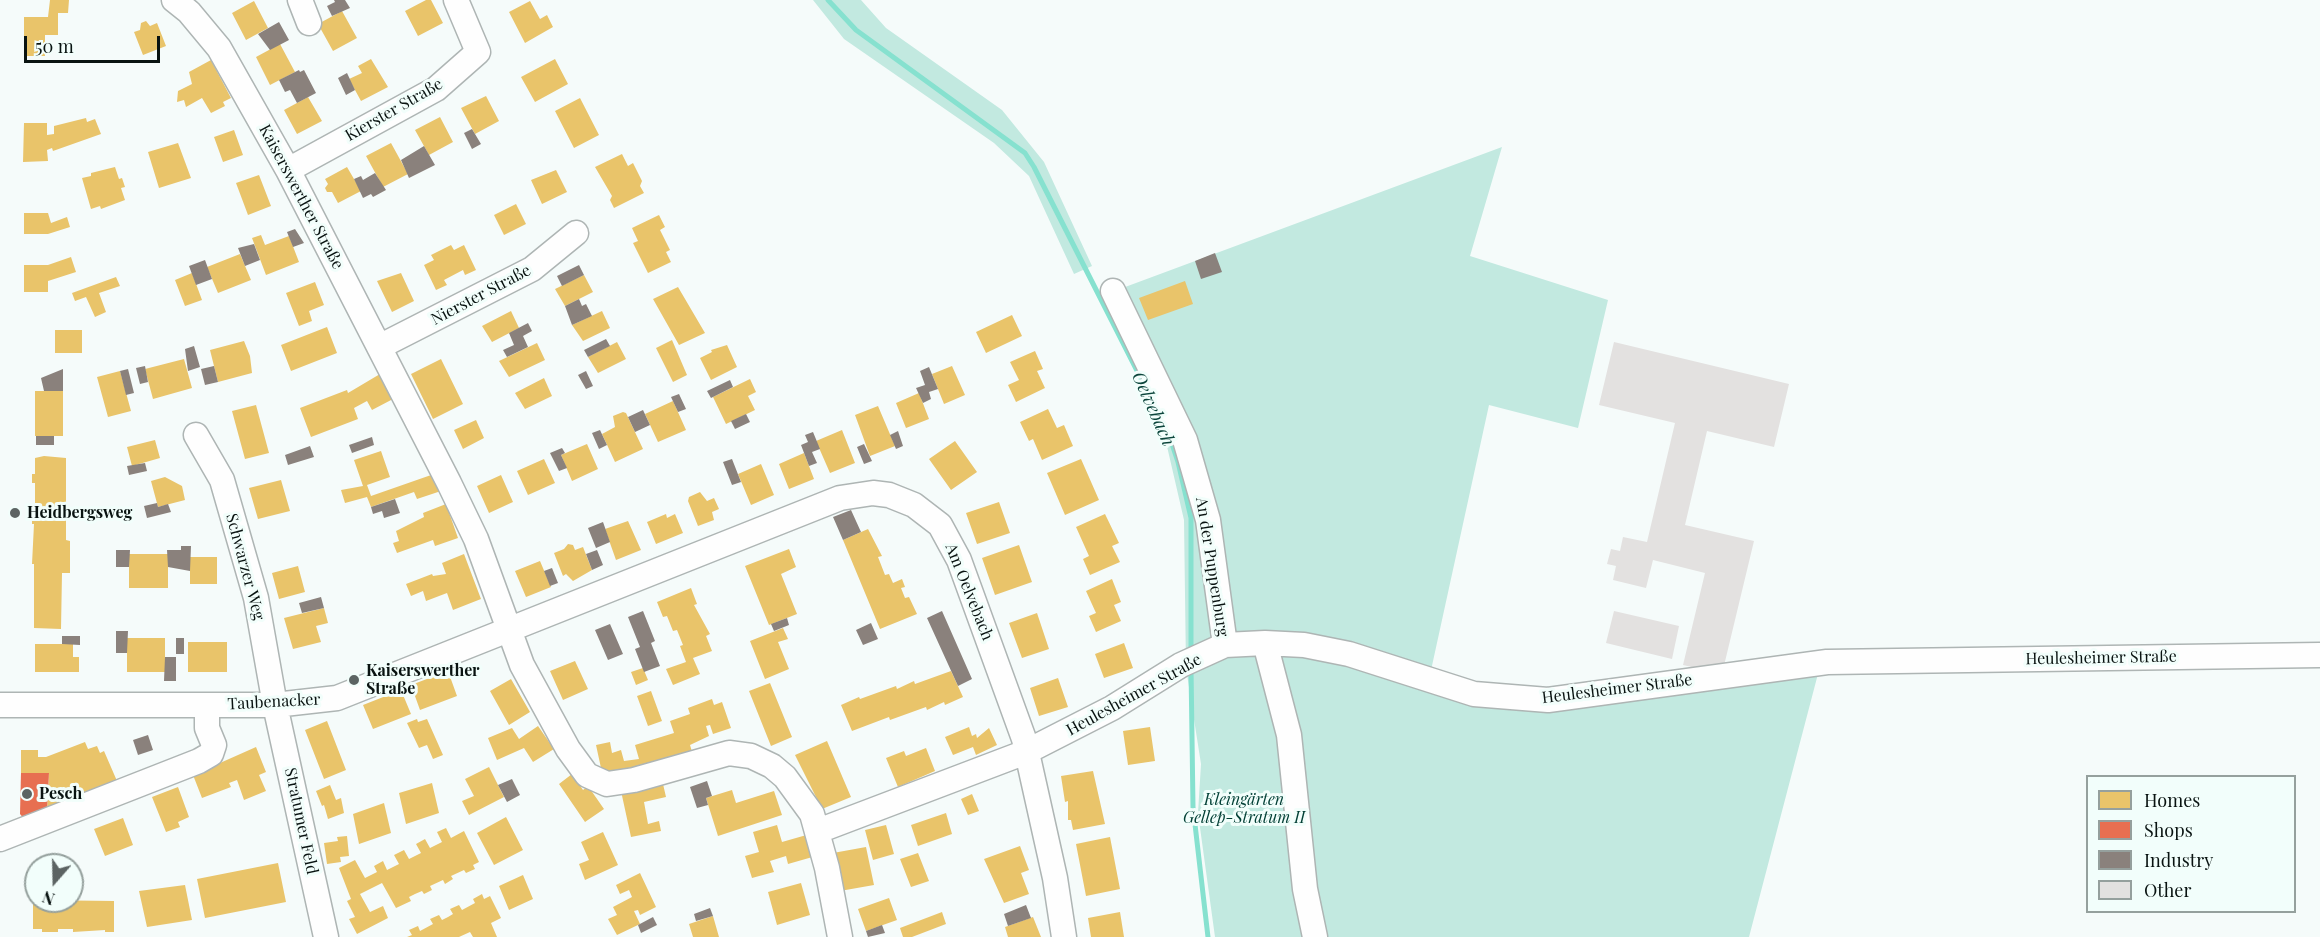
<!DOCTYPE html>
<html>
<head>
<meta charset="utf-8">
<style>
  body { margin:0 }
  #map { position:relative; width:2320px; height:937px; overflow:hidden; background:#f5fbfa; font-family:"Playfair Display",serif }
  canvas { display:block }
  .legend { position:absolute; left:2086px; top:775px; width:210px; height:138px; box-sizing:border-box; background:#f2fefb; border:2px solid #95a09d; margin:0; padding:8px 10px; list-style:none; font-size:18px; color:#091311 }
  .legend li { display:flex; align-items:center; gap:12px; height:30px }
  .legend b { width:30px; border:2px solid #95a09d }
  .north { position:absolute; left:24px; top:853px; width:60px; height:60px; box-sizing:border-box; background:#f2fefb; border:2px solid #95a09d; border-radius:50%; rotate:200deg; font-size:16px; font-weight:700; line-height:24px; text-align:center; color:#091311 }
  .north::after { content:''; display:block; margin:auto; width:21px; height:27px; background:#5c6463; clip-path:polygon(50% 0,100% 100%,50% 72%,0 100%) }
  .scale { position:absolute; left:24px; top:36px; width:136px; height:27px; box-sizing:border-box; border:3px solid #091311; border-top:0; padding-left:8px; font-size:18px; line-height:21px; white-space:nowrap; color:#091311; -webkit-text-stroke:4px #f2fefb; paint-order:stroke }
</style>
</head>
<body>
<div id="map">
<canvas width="2320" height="937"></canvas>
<ul class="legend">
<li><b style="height:16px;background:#e9c46a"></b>Homes</li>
<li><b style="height:16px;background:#e76f51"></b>Shops</li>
<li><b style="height:16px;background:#8a817c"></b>Industry</li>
<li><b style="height:16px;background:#e3e1e0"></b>Other</li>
</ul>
<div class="north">N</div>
<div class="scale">50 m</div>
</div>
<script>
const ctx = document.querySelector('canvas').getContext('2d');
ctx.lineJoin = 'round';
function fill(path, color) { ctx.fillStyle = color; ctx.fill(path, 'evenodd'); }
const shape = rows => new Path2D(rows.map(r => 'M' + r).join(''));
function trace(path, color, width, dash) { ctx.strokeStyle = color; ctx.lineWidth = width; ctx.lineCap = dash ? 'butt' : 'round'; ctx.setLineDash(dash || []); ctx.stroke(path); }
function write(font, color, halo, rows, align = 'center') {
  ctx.font = font + ' "Playfair Display",serif'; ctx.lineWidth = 6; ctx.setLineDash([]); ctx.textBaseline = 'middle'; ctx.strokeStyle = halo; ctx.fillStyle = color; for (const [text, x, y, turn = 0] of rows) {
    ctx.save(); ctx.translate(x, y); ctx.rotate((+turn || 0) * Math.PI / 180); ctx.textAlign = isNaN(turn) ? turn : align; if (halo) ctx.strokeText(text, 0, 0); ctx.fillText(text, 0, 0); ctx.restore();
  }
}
fill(shape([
  [813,0,861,0,886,28,1002,110,1044,162,1092,266,1074,274,1029,176,994,143,844,39],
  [1502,147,1470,256,1608,300,1578,428,1489,405,1428,684,1491,706,1819,670,1749,937,1215,937,1198,813,1201,764,1186,668,1184,520,1157,403,1109,293]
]), '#c2e9e0');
fill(shape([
  [50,0,69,0,68,13,58,13,58,35,45,35,45,56,24,56,24,17,48,17],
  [426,0,431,0,443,23,418,36,405,11],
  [254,1,268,28,246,40,232,13],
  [530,1,540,19,547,15,553,27,525,43,509,12],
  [342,11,357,38,333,51,318,24],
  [146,21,150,26,157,23,166,46,143,55,134,32,140,30,141,23],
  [280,44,295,72,270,85,256,57],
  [371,59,388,87,361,101,349,79,362,73,358,66],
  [555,59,568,84,535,102,521,77],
  [211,60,231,98,223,102,225,106,211,113,202,98,186,107,184,100,177,102,178,91,192,84,189,72],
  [486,96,499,121,475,134,461,108],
  [308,97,322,121,297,134,284,110],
  [580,98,599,135,574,148,555,111],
  [440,117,453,142,429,155,415,130],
  [86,118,87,122,95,119,101,134,53,151,52,148,47,150,48,161,23,162,24,123,47,123,47,135,54,134,54,126],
  [234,130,243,155,223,162,214,137],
  [178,143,191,178,159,188,148,152],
  [391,143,408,174,383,187,366,156],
  [622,154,628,166,633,163,642,181,640,186,644,193,614,208,610,200,612,196,595,167],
  [115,167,119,179,122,178,125,187,121,188,125,200,101,209,100,206,91,209,82,178,91,176,91,173],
  [347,167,361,191,338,203,332,192,327,192,325,188,328,184,325,179],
  [556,170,567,192,542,204,531,180],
  [259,175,271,206,248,215,236,183],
  [516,204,526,224,504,235,494,215],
  [24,213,48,213,51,223,67,217,70,227,48,234,24,234],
  [659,215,665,227,660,230,670,250,666,252,671,262,648,273,633,243,638,241,632,228],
  [261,235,265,245,289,236,299,262,266,275,252,238],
  [451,245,454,250,464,245,476,270,465,275,463,270,444,280,447,285,436,290,424,265,434,260,431,255],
  [240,254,251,280,218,293,207,267],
  [71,257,76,272,48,281,48,292,24,292,24,265,48,265],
  [192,273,202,300,185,306,175,280],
  [401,273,414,301,392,312,377,281],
  [584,275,593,292,565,306,555,289],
  [116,277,120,286,99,293,106,312,95,317,86,297,75,301,72,293],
  [1185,281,1193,304,1148,320,1139,298],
  [315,282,324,305,309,311,312,321,299,326,286,293],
  [678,287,705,333,679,345,653,299],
  [511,311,519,328,492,342,482,326],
  [602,311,610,328,583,341,572,325],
  [1012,315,1022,336,986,353,976,332],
  [327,327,337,353,291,371,281,345],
  [55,330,82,330,82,353,55,353],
  [672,340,687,375,673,382,656,348],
  [244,341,250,356,252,373,218,382,210,350],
  [617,342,626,359,598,373,588,357],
  [537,343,545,360,509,377,499,361],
  [727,345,737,367,711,380,700,358,712,352,711,350],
  [1035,351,1043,369,1037,371,1045,388,1016,402,1008,385,1019,380,1010,362],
  [184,359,192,388,153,399,145,369],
  [441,359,463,404,433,419,411,374],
  [952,366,965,395,944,404,932,374],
  [120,371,131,411,108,417,97,377],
  [380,374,393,399,372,410,367,401,354,408,358,419,311,437,300,408,347,390,348,393],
  [544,378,552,396,525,409,515,393],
  [750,379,756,392,748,396,755,410,726,424,713,397],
  [35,391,63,391,63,436,35,436],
  [919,393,929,419,906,428,896,403],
  [673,401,686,430,658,442,645,414],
  [256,405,269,453,245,459,232,411],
  [878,406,895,446,870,456,855,415],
  [1048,409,1057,428,1064,425,1073,446,1042,460,1033,439,1029,441,1020,422],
  [623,412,626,413,643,449,615,462,602,434,615,427,613,416],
  [476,420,484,438,463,449,454,430],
  [842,430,855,463,830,473,816,441],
  [155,440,160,458,132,466,127,447],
  [955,441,977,472,951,490,929,459],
  [587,444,598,469,572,481,561,455],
  [381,451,390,477,367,485,371,496,434,474,441,491,417,499,414,492,371,507,367,497,345,503,341,490,363,486,354,460],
  [804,453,814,479,789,489,779,464],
  [44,456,66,458,66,540,70,541,70,573,62,573,61,629,34,628,34,564,32,564,34,524,32,524,32,515,35,515,35,483,32,483,32,474,35,474,35,458],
  [544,459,555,483,528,495,517,471],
  [1081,459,1099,500,1065,515,1047,473],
  [761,464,774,495,751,505,738,474],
  [501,475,513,502,489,513,477,486],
  [165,477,182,486,185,500,158,507,151,481],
  [281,480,290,511,258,519,249,488],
  [700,492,707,501,714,498,719,509,712,512,714,520,698,526,688,501,689,497],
  [999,502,1010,533,977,544,966,513],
  [446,504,458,538,435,546,433,540,397,553,393,543,399,541,396,531,424,517,423,513],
  [666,514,667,518,675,514,683,533,656,544,647,522],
  [1105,514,1119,543,1112,546,1120,562,1090,575,1083,559,1089,556,1076,527],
  [628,521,641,550,616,560,605,529],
  [868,529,882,556,878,557,885,575,889,574,893,583,902,579,905,587,901,588,905,598,909,597,917,614,880,629,843,540],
  [568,544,573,545,575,550,583,547,592,570,573,581,566,574,563,576,554,553,564,549],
  [1019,545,1032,582,995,595,982,558],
  [789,549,796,567,781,574,797,614,769,625,745,566],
  [129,554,168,554,168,588,129,588],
  [464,554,481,599,453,610,447,593,426,601,423,591,411,596,406,584,432,574,433,576,446,574,442,563],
  [190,557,217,557,217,584,190,584],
  [540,561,551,587,526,597,515,571],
  [298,566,305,592,279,599,272,573],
  [1112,579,1121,602,1114,605,1121,621,1096,632,1089,616,1096,613,1086,591],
  [691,588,697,604,694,605,710,634,706,636,712,651,693,658,700,674,673,685,666,669,686,662,680,646,683,645,677,630,673,631,667,616,663,617,657,602],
  [324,608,328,623,316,626,321,642,293,649,284,618],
  [1037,613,1049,649,1022,658,1009,623],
  [783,628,788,639,778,642,789,669,765,679,750,641],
  [127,638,165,638,165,672,127,672],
  [188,642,227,642,227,672,188,672],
  [1124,643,1133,668,1104,678,1095,654],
  [35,644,73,644,73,657,79,657,79,672,35,672],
  [575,661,588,689,563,700,550,671],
  [643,668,648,680,636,685,631,672],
  [448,671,457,696,420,710,411,685],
  [951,671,963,697,945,705,944,702,927,710,926,707,890,720,889,717,852,731,841,705,859,697,860,699,896,686,897,689,914,681,915,684],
  [1058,678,1068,707,1039,716,1030,688],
  [511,679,530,712,509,725,490,691],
  [770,683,792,737,771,746,749,691],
  [401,690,411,714,373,729,363,705],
  [651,691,662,721,648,726,637,696],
  [712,699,714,705,722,702,731,728,713,734,710,725,706,726,709,736,690,745,693,755,676,761,612,773,601,768,596,745,610,742,612,753,621,750,624,761,639,759,635,745,674,733,670,721,690,714,688,708],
  [417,719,418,722,427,719,443,755,433,759,427,745,419,748,407,723],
  [327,721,346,770,324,779,305,730],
  [538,726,554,749,533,762,524,748,497,760,488,738,512,728,519,739],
  [969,727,972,736,976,734,977,738,989,728,997,745,976,755,973,747,953,755,945,737],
  [1150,727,1155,761,1128,765,1123,731],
  [827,741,851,797,822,809,795,755],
  [85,742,88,749,97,746,100,753,104,751,117,781,47,810,49,773,21,773,21,750,38,750,38,757,46,757],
  [256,747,266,772,259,775,266,791,244,800,237,780,229,783,231,787,202,798,193,775],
  [926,748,935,771,898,787,886,758,904,751,906,756],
  [489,767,504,797,469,815,462,801,474,796,465,779],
  [1093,771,1105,824,1073,830,1071,820,1068,820,1068,801,1065,802,1061,776],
  [572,774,583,790,588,786,604,809,585,822,559,784],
  [432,783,439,813,406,824,399,793],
  [663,784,666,797,644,802,648,824,659,821,661,831,631,837,621,791],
  [330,785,336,800,341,798,344,813,328,819,324,805,322,806,316,791],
  [178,787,189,817,178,822,180,827,166,832,152,797],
  [732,790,736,803,774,791,782,815,718,836,706,798],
  [972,794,979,811,968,815,961,799],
  [384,803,391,833,359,844,353,814],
  [946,813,952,834,918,846,911,825],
  [506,817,523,850,494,865,477,833],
  [123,818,133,845,105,856,94,829],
  [777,825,782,842,810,834,816,856,788,864,786,856,770,861,774,872,752,878,745,856,759,852,753,832],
  [886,825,894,854,873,860,865,830],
  [446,828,451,838,464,831,479,862,473,865,475,869,466,873,464,870,451,876,453,879,445,884,443,880,430,886,432,890,424,894,422,891,415,894,409,897,411,901,396,908,382,883,360,894,370,912,383,906,388,918,357,934,349,919,355,917,347,901,351,899,339,868,355,860,365,878,377,872,374,866,383,861,387,870,399,864,394,855,404,850,409,859,421,853,416,844,425,839,430,848,442,842,437,832],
  [603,832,618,865,585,880,579,864,589,860,581,842],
  [347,836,349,856,340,857,341,862,327,864,324,843,338,841,337,837],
  [1110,837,1120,889,1086,896,1076,844],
  [1020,846,1029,870,1021,873,1029,894,1004,903,984,859],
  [866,847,874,885,840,891,833,853],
  [918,853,929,881,911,887,900,859],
  [278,863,286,902,205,918,197,879],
  [640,873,656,907,640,915,638,910,634,911,640,924,617,935,608,919,617,915,613,907,632,897,629,890,620,894,616,885],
  [523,875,533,899,509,910,499,886],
  [801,883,810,915,777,925,768,892],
  [185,885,192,920,147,927,139,891],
  [482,894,484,899,490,896,501,918,491,923,497,937,473,937,470,932,459,937,407,937,412,935,409,930,418,926,420,931,433,924,430,919,439,915,442,920,448,917,453,914,450,909,459,905,462,910,475,903,473,899],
  [889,898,897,920,866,931,858,909],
  [33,900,114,901,114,932,105,932,105,930,73,932,73,929,58,929,58,932,42,932,42,929,33,929],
  [942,912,946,924,912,937,903,937,900,928],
  [1120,912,1124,937,1091,937,1088,918],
  [713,916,719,937,693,937,689,924],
  [1033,917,1041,937,1008,937,1005,927]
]), '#e9c46a');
fill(shape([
  [21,773,49,773,47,810,25,820,20,814]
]), '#e76f51');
fill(shape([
  [334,0,345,0,350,8,332,16,327,6,335,2],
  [279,22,289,40,270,50,258,34],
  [299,70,300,72,304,70,316,93,297,103,290,90,285,92,279,80],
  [347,73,355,90,346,95,338,78],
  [472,129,481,144,472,149,464,133],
  [424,146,435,165,409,178,401,160],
  [375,173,386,190,373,197,371,194,363,198,354,179,361,176,363,180],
  [295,229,304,243,293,247,287,232],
  [254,244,260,260,245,266,238,248],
  [1215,253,1222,272,1201,279,1195,261],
  [205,260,212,279,196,285,189,266],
  [579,265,584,275,562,286,557,276],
  [579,299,582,306,586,304,592,316,572,325,565,306],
  [528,323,532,331,523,336,528,347,507,357,503,350,514,345,509,333],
  [606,339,610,346,588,357,584,350],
  [194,346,200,367,188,371,185,349],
  [145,366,148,382,140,384,136,368],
  [214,366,218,382,205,385,201,369],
  [929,367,938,389,929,392,931,399,923,403,916,388,925,385,920,371],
  [63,369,63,391,44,391,41,378],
  [128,369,134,393,126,395,120,371],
  [586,371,593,386,586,389,578,375],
  [730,380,733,387,711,398,707,391],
  [679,394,686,409,678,412,671,397],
  [643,410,650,425,635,432,628,417],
  [746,414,750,422,735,429,731,421],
  [600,430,607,445,599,449,592,433],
  [898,431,903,446,896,449,890,435],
  [813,432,820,449,812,452,817,463,809,466,801,445,808,442,805,435],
  [36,436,54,436,54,445,36,445],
  [372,437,374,445,352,453,349,445],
  [864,444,872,461,864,464,857,447],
  [310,446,314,457,288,465,285,455],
  [562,448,565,453,561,455,567,468,559,471,550,453],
  [732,459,741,482,732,485,723,462],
  [145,463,147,471,129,475,127,466],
  [395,499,400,513,384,518,382,511,373,514,371,507],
  [157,503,158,507,168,504,171,512,147,518,144,506],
  [851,510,861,532,843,540,833,517],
  [603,522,610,542,596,548,588,528],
  [181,546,191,546,190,571,168,567,167,550,181,550],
  [116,550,130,550,129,567,116,567],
  [597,550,603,565,592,570,586,554],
  [552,568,558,583,550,586,544,571],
  [321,597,324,608,302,613,299,603],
  [643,611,655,641,651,643,660,666,644,672,635,649,640,647,628,617],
  [942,611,972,679,958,686,927,618],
  [787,618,789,625,774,631,771,624],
  [871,623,878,639,863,645,856,630],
  [610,624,623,654,608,660,595,630],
  [116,631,128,631,127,653,116,653],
  [62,636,80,636,80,645,62,644],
  [176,638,184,638,184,654,176,654],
  [165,657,176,657,176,681,164,681],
  [148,735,153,750,138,755,133,740],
  [512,779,520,795,507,802,498,785],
  [707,781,712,796,706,798,708,805,697,808,690,787],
  [1026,905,1031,918,1008,926,1004,914],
  [710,908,713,916,696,921,694,914],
  [653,917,657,925,641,933,638,925],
  [882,925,885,933,868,937,866,931]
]), '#8a817c');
trace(shape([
  [828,0,856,30,1025,153,1034,167,1168,432,1178,462,1191,518,1191,653],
  [1191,668,1193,807,1208,937]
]), '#86e1cf', 5);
fill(shape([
  [1614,342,1789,384,1774,447,1707,431,1685,525,1754,541,1722,674,1683,665,1705,573,1653,560,1646,588,1613,580,1616,566,1607,564,1611,549,1620,551,1623,537,1647,542,1675,423,1599,405],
  [1614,611,1679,626,1672,659,1606,643]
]), '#e3e1e0');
const minor = shape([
  [174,0,189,12,219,48,288,170,449,483,476,539,522,665,568,749,587,775,607,784,634,780,729,753,751,756,772,766,785,777,812,814,827,868,840,937],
  [300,0,309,23],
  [288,170,436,89,478,52,456,0],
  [1113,291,1185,440,1208,520,1225,645],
  [379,347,532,269,576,233],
  [196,435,222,480,256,598,275,705,326,937],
  [1265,643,1289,735,1305,889,1315,937],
  [0,705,275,705,337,698,840,498,873,493,889,495,914,505,940,525,959,560,1024,739,1055,878,1064,937],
  [818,831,1026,752,1112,708,1181,665,1225,645,1265,643,1304,645,1349,654,1474,694,1548,700,1827,662,2320,655],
  [0,839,199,761,211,754,214,745,207,728,207,705]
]);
trace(minor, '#aeb5b4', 27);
trace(minor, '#fefefe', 24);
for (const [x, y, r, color] of [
  [15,513,6,"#5c6463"],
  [354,680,6,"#5c6463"],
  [27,794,6,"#5c6463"]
]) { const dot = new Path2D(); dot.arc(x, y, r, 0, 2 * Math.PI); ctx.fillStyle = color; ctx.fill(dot); trace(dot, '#f2fefb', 2); }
write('16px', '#091311', '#f2fefb', [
  ["Kierster Straße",394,110,-30],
  ["Kaiserswerther Straße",301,197,62],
  ["Nierster Straße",481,295,-28],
  ["Schwarzer Weg",245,567,75],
  ["An der Puppenburg",1212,567,81],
  ["Am Oelvebach",969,592,68],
  ["Heulesheimer Straße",2101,658,-1],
  ["Heulesheimer Straße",1617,689,-7],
  ["Heulesheimer Straße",1134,695,-29],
  ["Taubenacker",274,702,-3],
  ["Stratumer Feld",301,821,78]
]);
write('bold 16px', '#091311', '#f2fefb', [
  ["Heidbergsweg",27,513],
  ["Kaiserswerther",366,671],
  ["Straße",366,689],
  ["Pesch",39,794]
], 'left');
write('italic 16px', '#034036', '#f2fefb', [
  ["Kleingärten",1244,800],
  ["Gellep-Stratum II",1244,818]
]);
write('italic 18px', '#0b453b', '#f2fefb', [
  ["Oelvebach",1153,409,66]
]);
</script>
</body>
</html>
